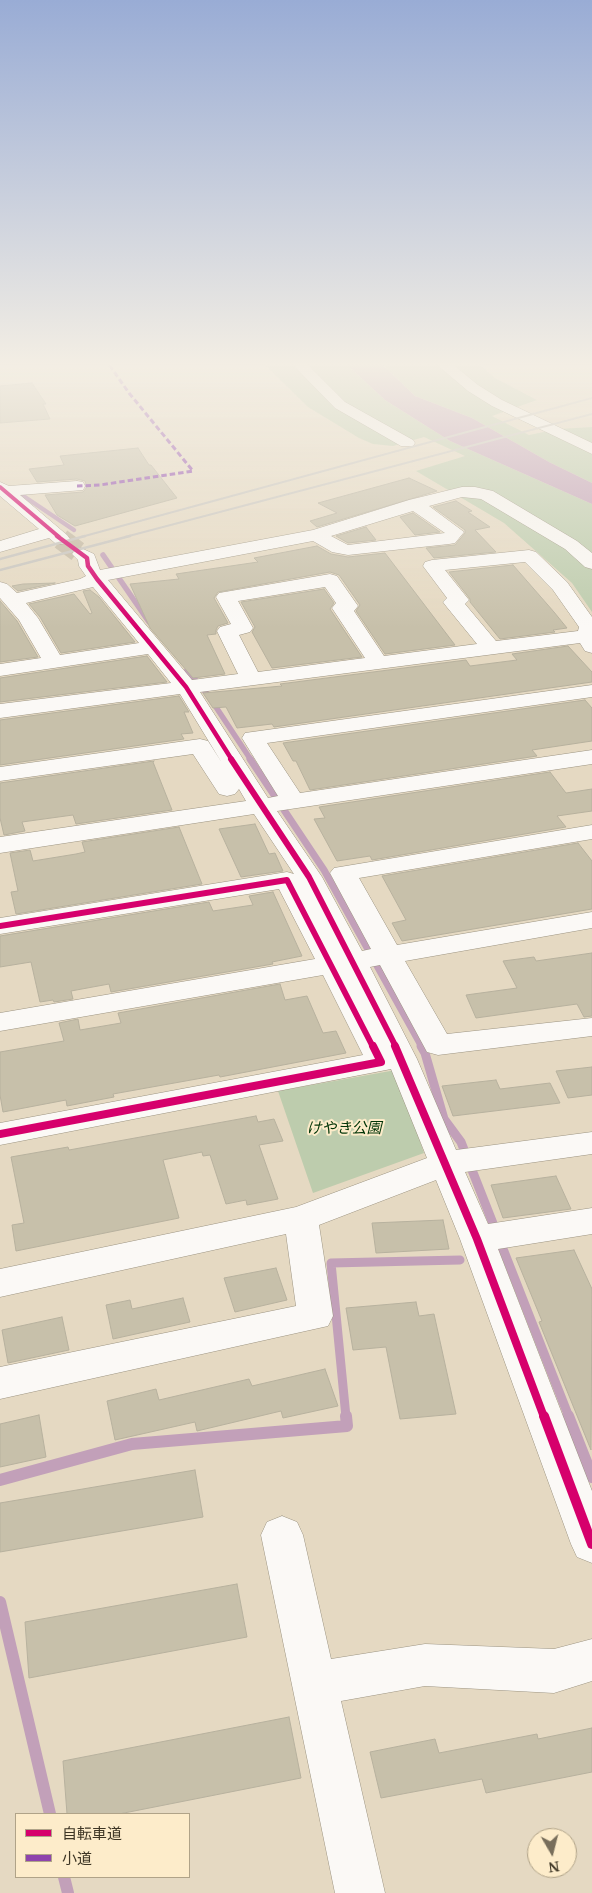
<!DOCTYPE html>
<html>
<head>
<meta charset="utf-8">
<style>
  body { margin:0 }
  #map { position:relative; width:592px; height:1893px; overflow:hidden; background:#e5d9c2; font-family:"Noto Serif","Noto Sans JP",serif }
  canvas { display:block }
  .legend { position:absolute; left:15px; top:1813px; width:175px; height:65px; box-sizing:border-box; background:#fdecca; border:1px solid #b0a388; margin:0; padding:6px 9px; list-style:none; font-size:15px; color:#3d3524 }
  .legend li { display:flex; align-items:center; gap:10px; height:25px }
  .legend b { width:25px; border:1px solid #b0a388 }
  .north { position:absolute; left:527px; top:1828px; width:50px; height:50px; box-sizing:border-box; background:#fdecca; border:1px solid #b0a388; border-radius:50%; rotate:172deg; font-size:14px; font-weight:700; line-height:20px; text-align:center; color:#3d3524 }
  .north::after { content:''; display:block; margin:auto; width:18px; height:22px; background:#786e5b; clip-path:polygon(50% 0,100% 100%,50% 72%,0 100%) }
</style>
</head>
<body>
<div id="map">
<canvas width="592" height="1893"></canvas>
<ul class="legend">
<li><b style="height:6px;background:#d6006c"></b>自転車道</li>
<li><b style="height:6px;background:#8e44ad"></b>小道</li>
</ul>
<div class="north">N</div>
</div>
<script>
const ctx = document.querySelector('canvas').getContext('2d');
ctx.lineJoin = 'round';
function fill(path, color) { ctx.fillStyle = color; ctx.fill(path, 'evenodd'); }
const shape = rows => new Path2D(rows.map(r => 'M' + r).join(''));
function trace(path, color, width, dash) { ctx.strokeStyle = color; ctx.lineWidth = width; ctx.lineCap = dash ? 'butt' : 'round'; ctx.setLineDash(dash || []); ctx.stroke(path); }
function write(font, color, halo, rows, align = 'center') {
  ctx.font = font + ' "Noto Serif","Noto Sans JP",serif'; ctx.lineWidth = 4; ctx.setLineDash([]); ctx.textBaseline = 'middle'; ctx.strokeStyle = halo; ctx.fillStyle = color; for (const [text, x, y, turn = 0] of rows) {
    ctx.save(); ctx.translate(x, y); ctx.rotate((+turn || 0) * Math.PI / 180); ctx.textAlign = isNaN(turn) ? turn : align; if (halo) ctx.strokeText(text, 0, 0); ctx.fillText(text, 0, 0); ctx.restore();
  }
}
fill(shape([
  [263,363,345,363,385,400,450,441,592,504,592,612,572,583,504,523,416,471,465,456,424,437,393,446,373,444,359,438,308,407],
  [381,363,478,363,495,378,537,400,492,416,529,435,558,429,592,427,592,483,549,462,472,418,415,396],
  [396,1070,424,1153,313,1193,278,1091]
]), '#bdccad');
fill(shape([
  [345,363,381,363,415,396,472,418,549,462,592,483,592,504,450,441,385,400]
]), '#c2a0b9');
trace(shape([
  [19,493,74,530]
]), '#c2a0b9', 4.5);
trace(shape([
  [103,555,149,622],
  [187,670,208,695,251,760]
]), '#c2a0b9', 5.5);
trace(shape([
  [250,759,324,870,422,1047]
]), '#c2a0b9', 7);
trace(shape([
  [421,1046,425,1053,444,1119,461,1142,569,1417],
  [346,1417,331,1263,460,1260]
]), '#c2a0b9', 9);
trace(shape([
  [568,1416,592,1477],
  [0,1480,132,1444,347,1426,346,1416],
  [0,1602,50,1814],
  [64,1877,68,1893]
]), '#c2a0b9', 12);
const building = shape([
  [32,383,46,404,43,404,50,419,0,423,0,386,32,383],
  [138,448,149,465,151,465,177,498,75,526,57,515,45,495,83,492,87,487,85,481,77,479,37,482,29,469,64,465,60,456,138,448],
  [409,478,437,491,317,527,310,521,337,513,318,503,409,478],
  [456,501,472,511,468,512,490,527,475,530,496,552,434,558,426,548,455,545,465,533,465,530,433,507,456,501],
  [413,513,440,532,415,535,400,517,413,513],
  [366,527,376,540,348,543,336,536,366,527],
  [317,546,331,554,348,557,385,553,455,645,385,654,356,611,360,605,339,575,330,572,218,592,214,598,228,623,218,626,216,630,216,634,207,635,225,674,193,678,150,628,130,584,179,579,176,574,258,562,254,558,317,546],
  [513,565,554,612,567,628,553,630,555,632,500,639,470,602,470,599,449,572,513,565],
  [55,583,18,591,12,586,23,584,55,583],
  [324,589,334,603,330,609,362,657,272,668,252,632,255,627,241,602,324,589],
  [90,590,99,597,135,642,61,653,40,617,29,604,74,594,90,614,92,613,83,591,90,590],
  [0,601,17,621,38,657,0,662,0,601],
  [568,646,592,672,592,682,274,727,272,724,237,728,226,707,213,708,203,693,282,686,280,684,466,660,470,666,517,660,512,654,568,646],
  [147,656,167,682,0,702,0,678,147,656],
  [179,696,189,712,184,712,193,733,181,734,184,739,0,765,0,720,179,696],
  [585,700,592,708,592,741,532,750,537,756,310,790,296,761,293,761,283,743,585,700],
  [154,761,153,762,172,810,76,824,73,815,22,822,25,831,4,835,0,818,0,783,154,761],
  [550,772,566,793,592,789,592,811,557,816,566,827,372,860,370,856,337,861,314,819,325,818,319,807,550,772],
  [255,824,269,854,275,853,283,871,241,877,219,829,255,824],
  [179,827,202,884,16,914,11,892,18,891,10,853,30,850,33,861,76,854,85,852,82,842,179,827],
  [578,843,592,861,592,909,402,941,392,923,406,920,382,876,578,843],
  [273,892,302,956,272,962,273,964,111,992,109,984,71,991,73,999,54,1002,53,1000,40,1002,31,962,0,967,0,936,209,902,213,911,253,905,249,896,273,892],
  [592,953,592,1016,584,1017,577,1004,476,1018,466,995,517,988,503,961,534,957,536,961,592,953],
  [280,984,285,1000,307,996,323,1033,336,1031,346,1053,220,1077,219,1075,113,1094,114,1097,67,1106,66,1100,3,1112,0,1095,0,1052,64,1041,59,1023,78,1019,80,1030,121,1023,118,1013,280,984],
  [592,1067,592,1095,568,1098,556,1071,592,1067],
  [496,1080,500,1089,550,1083,560,1103,453,1116,442,1086,496,1080],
  [256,1116,258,1122,274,1119,283,1141,259,1145,278,1199,247,1205,246,1200,226,1204,210,1155,203,1156,202,1152,163,1160,179,1218,16,1251,12,1225,24,1223,11,1157,68,1147,69,1150,256,1116],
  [556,1176,571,1209,503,1218,491,1185,556,1176],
  [443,1220,449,1249,376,1253,372,1223,443,1220],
  [574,1250,592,1289,591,1450,539,1322,542,1321,516,1258,574,1250],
  [276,1268,287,1300,235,1312,224,1278,276,1268],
  [183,1298,190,1322,113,1339,106,1305,130,1300,132,1309,183,1298],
  [416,1302,419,1316,434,1314,456,1414,400,1419,386,1347,353,1350,346,1308,416,1302],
  [62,1317,69,1350,8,1363,2,1330,62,1317],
  [325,1369,338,1406,283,1418,281,1411,197,1431,195,1422,115,1440,107,1401,156,1389,159,1400,249,1379,252,1386,325,1369],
  [39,1415,46,1457,0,1467,0,1424,39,1415],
  [195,1470,203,1517,0,1552,0,1503,195,1470],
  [237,1584,247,1637,29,1678,25,1622,237,1584],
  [289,1717,301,1778,119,1814,67,1814,63,1761,289,1717],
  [592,1728,592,1772,486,1793,482,1779,381,1798,370,1752,435,1739,439,1753,537,1734,538,1739,592,1728]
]);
fill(building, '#c7c0aa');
trace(building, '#b7b19e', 1);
trace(shape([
  [61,539,81,554]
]), '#c3b8a2', 21, [21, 10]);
const minor = shape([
  [291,363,306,363,345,402,413,440,415,443,413,446,401,446,335,408,291,363],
  [435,363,451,363,478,385,502,400,592,443,592,454,492,406,468,391,435,363],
  [77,481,83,482,85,486,83,490,20,495,67,535,70,539,67,543,61,544,55,543,49,538,0,552,0,541,39,529,0,496,0,482,9,486,77,481],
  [462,487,475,487,493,491,577,541,592,553,592,569,585,567,565,549,481,499,462,497,429,506,464,532,455,543,449,544,348,555,332,552,313,541,108,580,192,680,238,674,217,631,220,627,231,624,216,597,219,593,330,574,337,576,358,606,354,611,384,656,477,644,446,606,443,602,447,598,423,566,425,562,432,560,529,550,536,552,567,582,592,617,592,653,585,651,580,643,200,692,268,798,278,796,242,738,245,733,592,685,592,697,267,743,300,793,592,750,592,764,277,811,322,877,362,951,371,949,330,873,334,868,592,825,592,839,359,878,397,945,592,912,592,928,405,961,447,1034,592,1018,592,1036,438,1055,427,1052,380,965,370,967,417,1059,456,1150,592,1132,592,1154,465,1172,488,1224,592,1208,592,1234,498,1249,592,1491,592,1563,577,1557,571,1544,460,1239,436,1180,319,1225,333,1316,328,1326,0,1399,0,1367,296,1306,286,1234,0,1297,0,1269,296,1207,427,1158,391,1069,0,1145,0,1123,363,1055,323,975,0,1031,0,1013,315,959,279,889,0,934,0,918,287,872,294,874,254,814,0,853,0,837,246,801,239,789,235,794,227,796,219,794,193,754,0,781,0,767,200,739,208,741,222,763,180,694,0,718,0,704,171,683,148,654,0,676,0,664,41,658,19,620,0,598,0,582,7,584,17,593,80,579,86,576,79,566,78,560,72,554,75,550,81,548,94,554,100,570,313,530,409,500,462,487],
  [413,511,445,533,348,545,331,536,413,511],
  [525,562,553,590,579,627,578,631,496,641,465,604,469,600,445,570,525,562],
  [93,587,139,643,60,655,38,618,26,603,93,587],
  [325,587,336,603,332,608,365,658,258,672,239,635,250,632,253,628,238,601,325,587],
  [282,1516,297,1522,303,1535,331,1659,425,1644,554,1649,592,1639,592,1681,554,1693,425,1686,341,1701,385,1893,335,1893,261,1535,267,1522,282,1516]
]);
trace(minor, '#9c9482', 1);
fill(minor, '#fbf9f6');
trace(shape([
  [81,537,592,398],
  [125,537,592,414]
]), '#c7c4be', 2);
trace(shape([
  [0,559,85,536],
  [0,570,130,536]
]), '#c7c4be', 2.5);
trace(shape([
  [77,486,100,485,193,471,129,393,108,363]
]), '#8e44ad', 3, [5.5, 3]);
trace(shape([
  [0,487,59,537]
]), '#d6006c', 4);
trace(shape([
  [57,536,87,558,88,566,97,579,186,687,232,760]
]), '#d6006c', 4.5);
trace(shape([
  [231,759,309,877,396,1047],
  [0,926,287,880,373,1047]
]), '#d6006c', 6);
trace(shape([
  [395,1046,477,1239,544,1417],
  [0,1134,381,1062,373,1046]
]), '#d6006c', 8);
trace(shape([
  [544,1416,592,1544]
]), '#d6006c', 10);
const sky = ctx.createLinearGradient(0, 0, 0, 628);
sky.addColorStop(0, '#99acd5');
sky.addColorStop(0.58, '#f3eee4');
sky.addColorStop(1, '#f3eee400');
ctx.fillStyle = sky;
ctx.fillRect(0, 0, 592, 628);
write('italic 15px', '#003407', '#fdecca', [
  ["けやき公園",344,1129]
]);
</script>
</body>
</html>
